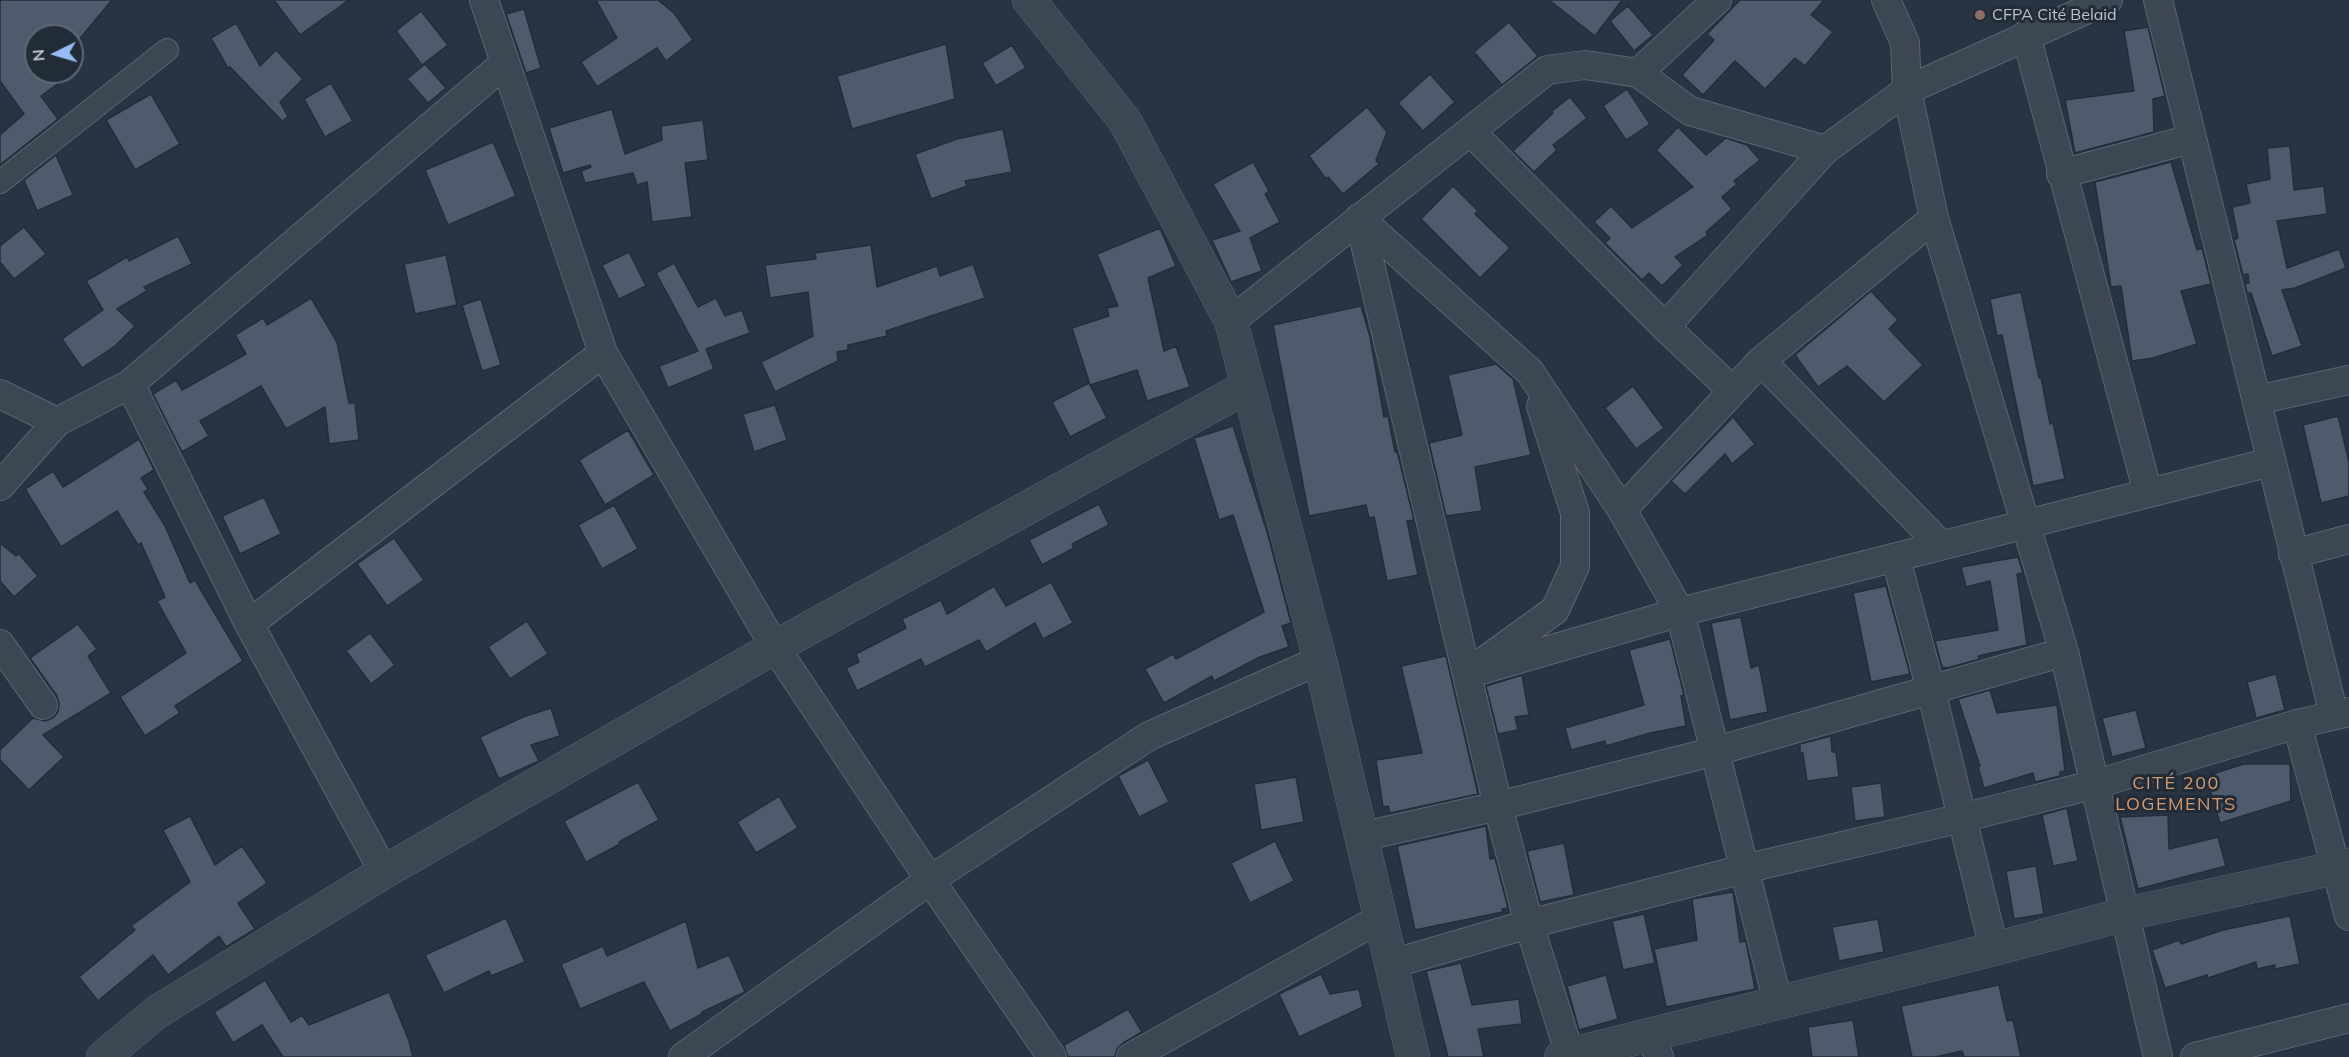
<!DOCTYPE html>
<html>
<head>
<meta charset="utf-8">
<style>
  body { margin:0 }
  #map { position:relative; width:2349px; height:1057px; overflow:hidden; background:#293443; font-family:Mulish,sans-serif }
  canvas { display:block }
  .north { position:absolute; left:24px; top:24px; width:60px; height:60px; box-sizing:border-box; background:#222b38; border:2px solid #5f6773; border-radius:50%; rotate:265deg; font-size:16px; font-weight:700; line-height:24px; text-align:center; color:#bac2cc }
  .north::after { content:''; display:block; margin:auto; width:21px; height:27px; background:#97bcf5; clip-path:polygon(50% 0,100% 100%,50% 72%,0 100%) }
</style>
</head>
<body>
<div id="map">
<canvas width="2349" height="1057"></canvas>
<div class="north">N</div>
</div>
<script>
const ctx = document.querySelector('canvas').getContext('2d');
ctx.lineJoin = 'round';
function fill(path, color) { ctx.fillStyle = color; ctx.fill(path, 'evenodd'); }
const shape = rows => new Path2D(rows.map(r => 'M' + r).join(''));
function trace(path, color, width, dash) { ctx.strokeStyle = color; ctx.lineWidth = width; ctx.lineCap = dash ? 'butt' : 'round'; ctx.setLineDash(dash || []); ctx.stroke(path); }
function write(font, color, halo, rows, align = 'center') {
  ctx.font = font + ' Mulish,sans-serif'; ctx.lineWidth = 6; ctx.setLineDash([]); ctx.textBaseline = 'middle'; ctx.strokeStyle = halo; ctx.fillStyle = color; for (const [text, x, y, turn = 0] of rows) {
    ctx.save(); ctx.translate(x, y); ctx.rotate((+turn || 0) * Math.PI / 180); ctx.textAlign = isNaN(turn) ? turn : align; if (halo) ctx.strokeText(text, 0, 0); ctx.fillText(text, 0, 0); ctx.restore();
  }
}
const building = shape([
  [0,0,112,0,72,48,72,36,36,36,36,72,74,72,41,96,58,119,0,165,0,135,24,114,0,81,0,0],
  [274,0,349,0,300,35,274,0],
  [596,0,658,0,674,13,693,40,666,61,657,48,597,87,581,62,617,38,596,0],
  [1549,0,1622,0,1595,36,1549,0],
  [1740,0,1824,0,1811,15,1833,32,1805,66,1795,58,1765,89,1735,61,1703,95,1682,75,1714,40,1707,34,1740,0],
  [1628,6,1653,35,1634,51,1610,21,1628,6],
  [524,9,541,68,526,73,506,14,524,9],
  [421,11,448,45,422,65,396,31,421,11],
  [1509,22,1538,56,1502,85,1474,52,1509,22],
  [236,23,260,66,276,50,303,79,280,102,288,117,282,121,230,67,228,68,211,38,236,23],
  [2148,27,2165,96,2153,99,2154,132,2075,153,2065,100,2134,91,2124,31,2148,27],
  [946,44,955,99,852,129,837,76,946,44],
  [1012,45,1026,68,996,86,982,63,1012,45],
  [425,64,446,88,428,103,407,79,425,64],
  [1430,74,1455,102,1423,131,1398,103,1430,74],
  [331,83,353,121,325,137,304,99,331,83],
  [1627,89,1650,124,1626,140,1603,106,1627,89],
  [151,94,180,144,135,170,106,120,151,94],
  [1570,97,1587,118,1553,145,1557,150,1534,172,1513,151,1553,113,1552,111,1570,97],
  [1367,107,1387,132,1376,160,1379,164,1343,194,1328,177,1326,179,1309,156,1367,107],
  [612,109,625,154,662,140,661,126,703,120,708,160,685,163,692,217,652,222,647,182,637,185,633,173,585,183,581,171,591,167,590,165,563,173,549,128,612,109],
  [1678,127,1706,155,1726,138,1747,145,1760,160,1734,181,1737,184,1722,197,1732,209,1706,232,1708,235,1675,257,1683,265,1662,286,1649,273,1642,280,1605,243,1610,238,1594,222,1611,206,1632,228,1693,187,1656,150,1678,127],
  [1003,129,1012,172,965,181,967,186,931,199,915,154,957,139,1003,129],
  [493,142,516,196,448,225,425,170,493,142],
  [2290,146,2294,190,2324,186,2327,214,2277,221,2287,268,2339,249,2346,268,2295,288,2282,290,2302,346,2272,356,2251,293,2247,293,2245,284,2249,283,2248,274,2243,275,2234,240,2238,238,2232,207,2250,203,2246,184,2270,179,2267,148,2290,146],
  [56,155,73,195,37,211,24,180,56,155],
  [1253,162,1269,191,1265,194,1280,222,1250,238,1262,271,1231,282,1212,240,1240,231,1213,184,1253,162],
  [2171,162,2197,250,2202,248,2211,284,2181,291,2197,344,2153,358,2132,361,2121,286,2111,287,2095,182,2171,162],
  [1453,186,1478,211,1475,214,1510,248,1480,278,1421,219,1453,186],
  [24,227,46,254,14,279,0,262,0,246,24,227],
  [1160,228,1176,266,1148,278,1164,351,1176,346,1190,387,1147,401,1137,370,1090,385,1072,328,1109,316,1107,308,1118,306,1097,254,1160,228],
  [178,236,192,264,144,287,147,291,117,309,135,326,115,346,82,368,62,339,103,310,86,281,127,257,129,261,178,236],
  [871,245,877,287,937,266,940,276,973,264,985,298,886,331,887,336,848,345,848,350,837,352,838,361,775,392,761,362,813,336,808,292,770,298,765,265,816,259,815,253,871,245],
  [629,252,646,286,619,299,602,265,629,252],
  [446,255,457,305,415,314,404,264,446,255],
  [674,263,698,307,716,298,725,316,742,310,750,333,706,349,714,369,668,388,659,366,698,351,656,273,674,263],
  [1871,291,1898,320,1889,329,1923,365,1884,402,1847,366,1818,387,1795,355,1871,291],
  [2021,292,2039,378,2041,377,2050,424,2053,423,2065,479,2033,486,2002,335,1997,336,1990,299,2021,292],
  [311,298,337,342,349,403,355,403,359,440,329,444,325,407,286,429,261,386,200,421,209,436,182,452,153,394,176,380,182,390,246,354,235,335,263,318,267,325,311,298],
  [481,299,501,365,482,371,462,305,481,299],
  [1361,306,1370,337,1384,417,1388,416,1395,452,1397,451,1414,520,1407,521,1418,575,1387,581,1374,517,1369,518,1366,505,1309,516,1273,325,1361,306],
  [1496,364,1513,379,1531,455,1475,467,1482,511,1446,516,1429,443,1462,435,1448,375,1496,364],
  [1089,383,1107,418,1070,437,1052,402,1089,383],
  [1633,386,1664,428,1636,449,1605,408,1633,386],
  [775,405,787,440,754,452,743,414,775,405],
  [2338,416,2349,462,2349,496,2321,503,2303,425,2338,416],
  [1733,417,1755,444,1732,464,1725,454,1685,494,1671,481,1733,417],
  [1233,426,1268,535,1291,623,1282,626,1289,647,1260,657,1214,681,1212,676,1164,703,1145,669,1173,654,1176,659,1264,612,1233,515,1219,520,1194,438,1233,426],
  [628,430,654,475,605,505,579,460,628,430],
  [139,439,154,470,141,478,148,489,144,492,165,526,190,583,195,580,243,661,175,706,180,713,145,736,120,697,186,653,157,601,165,597,141,543,138,545,117,511,61,547,25,489,53,471,63,487,139,439],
  [264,497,281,534,240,554,222,516,264,497],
  [1099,504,1109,525,1072,544,1074,548,1042,565,1029,540,1099,504],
  [614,505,638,549,602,569,578,525,614,505],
  [394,538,424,580,387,606,357,564,394,538],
  [0,543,16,556,19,554,38,576,14,597,0,581,0,543],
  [2018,557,2023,573,2017,574,2027,645,1978,656,1980,659,1947,668,1942,667,1935,641,1998,630,1990,581,1966,587,1961,567,2018,557],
  [1051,582,1073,623,1043,639,1035,623,986,652,979,640,925,667,921,659,857,691,846,668,859,662,856,654,906,628,902,619,941,600,947,614,994,586,1006,606,1051,582],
  [1886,586,1910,674,1871,682,1853,593,1886,586],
  [1741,617,1751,668,1759,665,1768,712,1730,720,1711,623,1741,617],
  [527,621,548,654,510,679,488,647,527,621],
  [78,624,97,649,88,656,111,693,43,735,64,757,29,790,0,760,0,750,33,718,45,721,53,718,58,712,59,704,57,696,30,658,78,624],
  [370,633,395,665,371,684,346,651,370,633],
  [1670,639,1684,695,1681,696,1686,726,1650,733,1606,746,1605,741,1571,750,1565,728,1644,705,1629,650,1670,639],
  [1446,656,1478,794,1390,813,1388,806,1383,807,1376,760,1422,753,1401,666,1446,656],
  [2276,674,2285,710,2256,718,2247,682,2276,674],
  [1522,675,1529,715,1515,717,1518,730,1498,734,1486,686,1522,675],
  [1990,690,1997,713,2057,705,2065,771,2060,772,2060,776,2035,782,2033,773,1984,788,1978,767,1980,766,1958,699,1990,690],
  [551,708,560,736,531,745,539,761,499,779,480,737,523,717,551,708],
  [2136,710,2146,748,2112,757,2102,718,2136,710],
  [1831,736,1832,752,1836,752,1839,777,1807,781,1803,753,1800,753,1800,744,1831,736],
  [1148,760,1169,802,1139,817,1118,776,1148,760],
  [2244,764,2290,764,2291,801,2220,823,2206,776,2244,764],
  [1296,777,1304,822,1261,830,1254,784,1296,777],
  [638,782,659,820,619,842,620,844,586,862,564,821,638,782],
  [1881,783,1885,817,1855,821,1851,787,1881,783],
  [779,796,798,828,756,853,737,822,779,796],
  [2067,808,2078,861,2053,866,2042,815,2067,808],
  [2168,815,2169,849,2218,837,2226,866,2138,889,2120,817,2168,815],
  [190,816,215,865,242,846,267,883,238,903,255,929,226,947,219,936,168,975,153,955,98,1001,79,977,135,930,131,926,190,882,163,830,190,816],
  [1486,826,1490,859,1495,858,1508,908,1502,909,1503,912,1415,930,1397,846,1486,826],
  [1275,841,1294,881,1250,903,1231,863,1275,841],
  [1564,843,1574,895,1540,902,1527,851,1564,843],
  [2036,866,2044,914,2014,919,2006,871,2036,866],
  [1733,892,1740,942,1746,941,1755,989,1666,1007,1654,949,1697,940,1692,899,1733,892],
  [1644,914,1655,963,1623,970,1612,921,1644,914],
  [2290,916,2300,964,2275,969,2275,965,2257,969,2256,962,2208,978,2207,975,2165,988,2152,950,2179,940,2181,944,2223,930,2290,916],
  [506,918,525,962,491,976,489,971,444,993,425,955,506,918],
  [1878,919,1884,952,1839,961,1832,927,1878,919],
  [686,921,698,968,729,955,745,992,702,1012,702,1014,670,1031,644,982,580,1009,561,964,603,946,607,956,686,921],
  [1461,963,1472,1005,1519,999,1522,1024,1478,1029,1484,1057,1448,1057,1426,971,1461,963],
  [1321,974,1330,994,1359,989,1363,1007,1299,1037,1279,994,1321,974],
  [1606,975,1618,1019,1579,1030,1567,986,1606,975],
  [265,980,291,1022,302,1015,309,1025,389,992,409,1041,413,1057,283,1057,262,1025,233,1043,214,1012,265,980],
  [1999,985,2007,1021,2013,1020,2021,1057,1964,1057,1962,1051,1935,1057,1912,1057,1901,1006,1999,985],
  [1128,1009,1142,1032,1123,1043,1117,1049,1115,1057,1068,1057,1064,1045,1128,1009],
  [1853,1020,1859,1057,1812,1057,1808,1027,1853,1020]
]);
fill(building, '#4f5b6c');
trace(building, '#242d3a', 1.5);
const pedestrian = shape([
  [0,182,167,50]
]);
const minor = shape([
  [484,0,603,353,775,647,930,880,1052,1057],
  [1886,0,1905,43,1907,90,1934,218,2064,652,2158,1057],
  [2158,0,2334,715],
  [2026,35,2148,493],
  [1638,73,1717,0],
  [1471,132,1665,327,1733,391],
  [2061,174,2191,139],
  [1359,218,1530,372,1622,510,1680,612,1778,1003],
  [1359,218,1498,806,1529,924,1570,1055],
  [1231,321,1547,70,1585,65,1638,73,1690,111,1825,150],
  [1665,327,1825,150,1907,90,2108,0],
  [1761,361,1941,545],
  [130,384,249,624,384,872],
  [0,394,57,422],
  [2257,400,2349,380],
  [0,486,57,422,130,384,505,63],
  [1622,510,1761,361,1934,218],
  [2293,554,2349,539],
  [1896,559,1931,690,1994,949],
  [249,624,603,353],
  [0,644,43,705],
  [1483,662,1555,610,1575,566,1575,513,1541,406],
  [1467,674,1680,612,2271,462],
  [2297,724,2349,916],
  [1360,837,1498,806,1716,751,2064,652],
  [1391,964,1529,924,1744,869,1962,818,2096,784,2297,724,2349,712],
  [1651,1035,1659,1057],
  [683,1057,930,880,1149,736,1320,660],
  [1131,1057,1379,919],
  [2195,1057,2349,1018]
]);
const tertiary = shape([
  [1029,0,1125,121,1231,321,1320,660,1413,1057],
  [103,1057,157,1012,384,872,775,647,1248,386],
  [1561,1057,1994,949,2126,914,2349,865]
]);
trace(pedestrian, '#5b6470', 24);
trace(minor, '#5b6470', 30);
trace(tertiary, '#5b6470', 34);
trace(pedestrian, '#3d4653', 22);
trace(minor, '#3d4653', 28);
trace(tertiary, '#3d4653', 33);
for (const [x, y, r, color] of [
  [1980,15,6,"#8d6e63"]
]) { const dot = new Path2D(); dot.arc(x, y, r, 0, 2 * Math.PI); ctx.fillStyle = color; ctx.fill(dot); trace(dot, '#222b38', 2); }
write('16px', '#bac2cc', '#222b38', [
  ["CFPA Cité Belaid",1992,15]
], 'left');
ctx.letterSpacing = '1.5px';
write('18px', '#d39a6f', '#222b38', [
  ["CITÉ 200",2176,784],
  ["LOGEMENTS",2176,805]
]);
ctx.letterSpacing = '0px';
</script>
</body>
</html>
